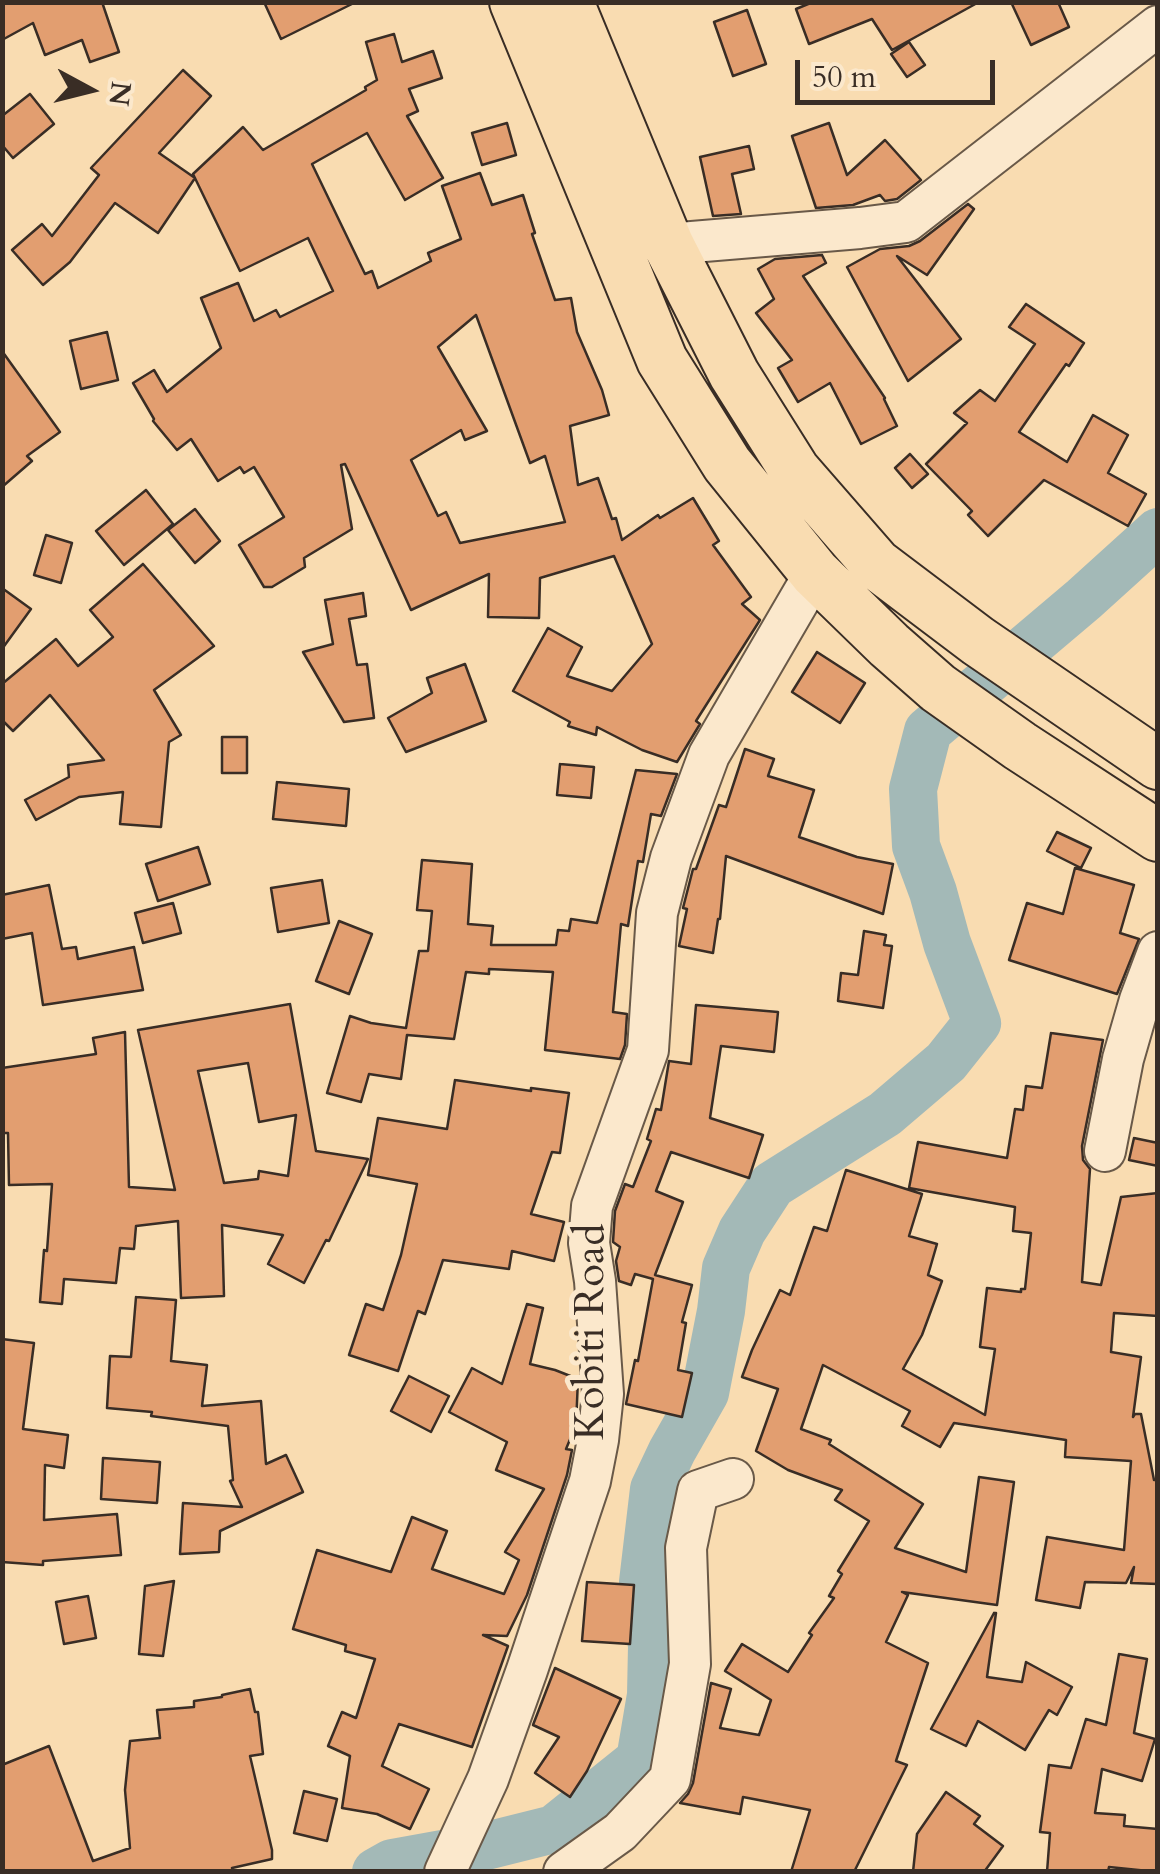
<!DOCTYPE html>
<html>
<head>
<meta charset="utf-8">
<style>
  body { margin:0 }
  #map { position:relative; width:1160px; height:1874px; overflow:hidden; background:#f9dcb1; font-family:Cardo,serif }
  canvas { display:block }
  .frame { position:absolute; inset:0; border:5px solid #392d25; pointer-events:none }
  .north { position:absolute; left:40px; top:40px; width:100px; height:100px; -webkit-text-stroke:8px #fbe8cc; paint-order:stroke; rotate:97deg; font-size:28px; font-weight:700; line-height:40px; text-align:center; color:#392d25 }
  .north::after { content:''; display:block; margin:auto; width:35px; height:45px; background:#392d25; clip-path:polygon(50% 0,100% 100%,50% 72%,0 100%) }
  .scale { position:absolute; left:795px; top:60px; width:200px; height:45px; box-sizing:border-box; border:5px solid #392d25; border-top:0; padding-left:12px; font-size:30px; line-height:35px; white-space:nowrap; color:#392d25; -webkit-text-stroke:8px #fbe8cc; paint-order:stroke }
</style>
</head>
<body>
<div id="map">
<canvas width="1160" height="1874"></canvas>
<div class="frame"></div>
<div class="north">N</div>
<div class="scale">50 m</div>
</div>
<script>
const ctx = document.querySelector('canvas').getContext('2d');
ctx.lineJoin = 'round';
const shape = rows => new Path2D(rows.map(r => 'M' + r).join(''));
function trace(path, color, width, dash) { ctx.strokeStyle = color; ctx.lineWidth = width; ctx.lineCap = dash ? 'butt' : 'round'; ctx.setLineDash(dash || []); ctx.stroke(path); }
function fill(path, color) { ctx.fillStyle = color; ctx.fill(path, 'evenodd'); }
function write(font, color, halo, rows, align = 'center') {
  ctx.font = font + ' Cardo,serif'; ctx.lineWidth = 10; ctx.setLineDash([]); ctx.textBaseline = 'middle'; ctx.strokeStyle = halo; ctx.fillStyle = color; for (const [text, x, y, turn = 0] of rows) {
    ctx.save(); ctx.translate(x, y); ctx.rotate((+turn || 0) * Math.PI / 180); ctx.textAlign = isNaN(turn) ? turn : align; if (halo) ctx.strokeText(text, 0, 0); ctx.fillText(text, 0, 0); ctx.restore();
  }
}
trace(shape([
  [376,1872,392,1863,486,1846,554,1829,640,1760,651,1695,652,1646,643,1582,654,1489,672,1451,705,1393,721,1311,726,1268,742,1231,772,1185,885,1114,946,1062,977,1023,947,943,933,892,916,846,913,789,928,731,1084,599,1158,532]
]), '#a3b9b7', 48);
const building = shape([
  [2,2,102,2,119,52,90,62,82,40,45,55,33,23,2,40,2,2],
  [264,2,356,2,281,39,264,2],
  [813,2,979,2,892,50,872,19,809,44,796,9,813,2],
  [1011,2,1058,2,1069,27,1031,45,1011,2],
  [747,10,766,64,733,76,714,22,747,10],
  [394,34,402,62,433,51,442,78,409,89,418,111,407,116,443,178,405,200,367,133,312,164,365,274,372,271,378,288,431,261,428,253,461,239,442,186,480,173,492,205,523,195,535,233,532,234,555,300,571,298,577,332,602,390,609,415,570,426,578,485,598,478,612,519,616,518,622,540,658,515,660,518,693,498,719,541,713,545,751,597,742,604,760,620,696,721,700,724,677,762,642,750,597,727,596,735,568,726,570,722,513,691,548,628,582,647,567,676,612,691,652,644,614,556,540,578,539,618,488,617,489,574,411,610,345,464,341,465,352,529,304,558,305,567,272,587,264,587,239,545,284,517,254,467,244,473,240,467,218,481,191,439,177,450,153,421,154,419,133,383,154,370,167,392,221,348,201,298,238,283,254,321,276,310,280,317,333,291,308,238,240,271,193,174,243,127,263,150,366,90,365,87,377,80,366,42,394,34],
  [476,315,530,463,545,456,565,522,460,543,446,512,438,516,411,460,461,430,465,440,487,431,438,347,476,315],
  [909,42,925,65,907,77,891,54,909,42],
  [183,70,211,96,159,153,195,178,158,233,115,203,70,262,43,285,12,250,42,224,52,236,99,175,91,168,183,70],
  [30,94,54,124,13,158,2,145,2,116,30,94],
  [507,123,516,155,482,165,472,133,507,123],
  [829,123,847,175,885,140,921,180,897,199,885,201,880,195,853,205,816,208,792,136,829,123],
  [749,146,754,169,732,174,741,214,713,216,700,157,749,146],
  [968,204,974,209,927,275,897,256,961,339,908,381,847,267,880,249,909,246,920,241,968,204],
  [822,255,826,263,803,276,885,398,884,399,897,426,861,444,830,383,798,402,778,368,792,360,756,313,774,299,758,269,775,259,822,255],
  [1026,304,1084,343,1069,366,1066,364,1019,432,1067,462,1093,415,1128,435,1108,473,1146,494,1128,526,1044,480,988,536,968,515,972,511,926,464,967,423,954,413,980,390,995,401,1035,344,1009,327,1026,304],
  [107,332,118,380,81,389,70,341,107,332],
  [2,351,60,432,27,456,32,461,2,487,2,351],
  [910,454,928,474,912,488,895,468,910,454],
  [146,490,173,524,124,565,96,531,146,490],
  [195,509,220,541,195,563,168,530,195,509],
  [46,535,72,543,61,583,34,575,46,535],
  [143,564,214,646,154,690,181,735,169,742,161,827,120,824,123,792,79,797,36,820,25,800,69,777,68,765,104,760,50,695,13,731,2,720,2,684,56,639,78,666,113,637,90,610,143,564],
  [2,588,31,609,2,649,2,588],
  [363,593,366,616,349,619,357,665,367,664,374,718,344,722,303,652,333,644,325,600,363,593],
  [817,652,865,683,840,723,792,692,817,652],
  [465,664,486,721,406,752,388,718,432,693,427,678,465,664],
  [222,737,247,737,247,773,222,773,222,737],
  [745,749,774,759,768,776,814,790,799,837,857,857,893,864,883,914,726,856,720,919,718,919,713,953,679,946,687,909,683,908,693,869,696,869,719,805,726,807,745,749],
  [560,764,594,767,591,798,557,795,560,764],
  [636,770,677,774,661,816,651,814,643,862,638,861,628,926,621,924,613,1012,627,1014,625,1045,620,1059,545,1050,553,972,489,969,489,974,466,972,454,1039,407,1035,401,1079,369,1074,361,1102,327,1093,350,1016,371,1023,406,1028,419,951,428,951,432,911,417,910,422,860,472,864,468,924,493,926,491,945,556,945,558,930,569,931,571,919,597,923,636,770],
  [277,782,349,789,346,826,273,819,277,782],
  [1057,832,1091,848,1081,868,1047,851,1057,832],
  [198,847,210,884,158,901,146,864,198,847],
  [1075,868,1134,885,1120,933,1139,939,1117,994,1009,960,1027,903,1063,914,1075,868],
  [322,880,329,923,278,932,271,888,322,880],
  [49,885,62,949,76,947,78,959,134,947,143,990,43,1005,32,933,2,939,2,895,49,885],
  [173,903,181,933,143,943,135,913,173,903],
  [339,921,372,934,349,994,316,981,339,921],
  [864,931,886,935,884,945,892,946,883,1008,838,1001,841,973,858,975,864,931],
  [290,1004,316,1151,368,1159,329,1241,326,1240,304,1283,268,1264,283,1235,222,1225,224,1296,181,1298,178,1221,136,1226,134,1249,120,1248,116,1283,64,1279,62,1304,40,1302,44,1250,47,1251,52,1184,9,1185,8,1133,2,1133,2,1068,96,1054,93,1038,125,1032,129,1187,175,1190,138,1030,290,1004],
  [248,1063,259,1122,296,1115,288,1176,259,1171,258,1179,224,1183,198,1071,248,1063],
  [696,1005,778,1012,774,1052,721,1046,710,1118,763,1135,749,1178,671,1152,656,1191,683,1202,655,1275,692,1285,682,1322,686,1323,678,1370,692,1373,682,1417,626,1404,635,1360,638,1361,653,1279,635,1274,631,1285,619,1281,616,1261,620,1247,613,1242,615,1211,625,1184,633,1187,651,1141,647,1139,656,1109,661,1110,669,1061,691,1064,696,1005],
  [1051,1033,1103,1040,1082,1146,1083,1160,1090,1169,1082,1282,1101,1285,1121,1197,1158,1193,1158,1316,1114,1313,1111,1352,1141,1357,1133,1417,1135,1414,1141,1414,1154,1480,1158,1480,1158,1584,1131,1583,1134,1567,1126,1583,1085,1582,1080,1608,1036,1600,1047,1537,1124,1550,1131,1461,1065,1457,1066,1440,954,1423,940,1447,902,1426,910,1411,823,1365,801,1429,831,1440,829,1444,923,1504,895,1548,966,1572,979,1477,1014,1482,997,1605,902,1592,908,1595,886,1642,928,1663,896,1761,907,1765,854,1872,791,1872,810,1810,743,1797,740,1814,680,1803,688,1794,693,1783,711,1683,731,1689,720,1728,759,1735,771,1700,725,1671,742,1644,788,1672,812,1635,809,1633,834,1598,829,1596,842,1574,838,1571,869,1521,835,1500,842,1490,788,1470,756,1451,778,1389,742,1377,752,1350,780,1290,790,1295,814,1227,827,1231,846,1170,922,1194,909,1236,937,1244,928,1275,942,1281,922,1335,903,1369,985,1415,995,1349,980,1347,987,1288,1021,1292,1021,1289,1025,1289,1031,1233,1013,1231,1015,1207,909,1188,918,1142,1007,1158,1015,1109,1023,1110,1026,1086,1042,1088,1051,1033],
  [455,1080,531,1091,531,1088,569,1093,560,1153,552,1152,531,1214,564,1222,554,1261,512,1251,509,1269,443,1260,425,1314,418,1311,398,1371,349,1355,366,1304,383,1310,401,1255,417,1184,368,1175,378,1118,447,1129,455,1080],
  [1134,1138,1158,1143,1158,1166,1129,1160,1134,1138],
  [136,1297,176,1300,171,1361,207,1365,202,1406,261,1401,266,1464,286,1455,303,1492,220,1531,219,1552,180,1554,183,1503,242,1507,230,1481,233,1480,228,1426,151,1416,152,1412,107,1408,110,1356,131,1357,136,1297],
  [527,1304,543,1308,530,1364,555,1370,578,1379,576,1425,566,1449,572,1450,567,1475,527,1595,507,1636,483,1635,508,1646,472,1747,399,1724,382,1766,429,1789,410,1829,377,1814,342,1808,350,1756,328,1746,342,1712,356,1718,375,1659,345,1651,346,1645,293,1629,317,1550,391,1572,412,1517,447,1531,432,1569,504,1594,519,1560,505,1552,544,1489,496,1470,507,1442,449,1412,472,1368,502,1384,527,1304],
  [2,1339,34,1343,23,1429,68,1435,64,1468,45,1465,44,1520,117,1514,121,1555,43,1561,43,1565,2,1562,2,1339],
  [409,1376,449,1396,431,1432,391,1411,409,1376],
  [103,1458,160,1462,157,1503,101,1499,103,1458],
  [174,1581,163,1656,139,1654,145,1586,174,1581],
  [587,1582,634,1585,630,1644,582,1641,587,1582],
  [88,1596,96,1638,64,1644,56,1602,88,1596],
  [994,1613,996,1613,987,1677,1022,1682,1026,1662,1072,1687,1057,1715,1049,1710,1025,1750,978,1721,966,1746,931,1729,994,1613],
  [1119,1654,1147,1659,1134,1733,1155,1739,1142,1781,1102,1769,1095,1813,1125,1815,1124,1826,1158,1829,1158,1872,1109,1867,1108,1872,1047,1872,1050,1833,1040,1832,1049,1765,1071,1768,1086,1719,1106,1725,1119,1654],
  [555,1668,621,1699,587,1771,570,1797,535,1773,559,1737,533,1725,555,1668],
  [250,1689,255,1712,258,1712,263,1754,250,1756,272,1850,272,1859,232,1868,233,1872,2,1872,2,1765,49,1746,93,1861,130,1848,125,1790,130,1741,160,1738,157,1710,194,1707,194,1701,222,1697,222,1695,250,1689],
  [304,1791,337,1799,327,1841,294,1833,304,1791],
  [946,1792,980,1816,974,1824,1003,1846,984,1872,913,1872,917,1834,946,1792]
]);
fill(building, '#e29e70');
trace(building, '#392d25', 2.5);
const minor = shape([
  [668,244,860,228,906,222,1158,26],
  [1105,1151,1123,1059,1140,1000,1158,952],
  [445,1872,488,1779,527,1670,590,1481,598,1440,603,1394,595,1281,589,1243,592,1206,648,1050,657,913,671,858,709,755,815,573],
  [564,1872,620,1832,670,1779,690,1664,686,1548,698,1491,733,1479]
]);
const major = shape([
  [515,2,662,360,727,464,815,573,889,645,938,688,1020,746,1158,836],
  [568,2,668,244,734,374,795,471,876,564,978,641,1158,764]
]);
trace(minor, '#695948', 44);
trace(major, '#392d25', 54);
trace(minor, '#fbe8cc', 40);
trace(major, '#f9dcb1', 50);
write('42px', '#392d25', '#fbe8cc', [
  ["Kobiti Road",593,1332,-90]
]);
</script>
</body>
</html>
